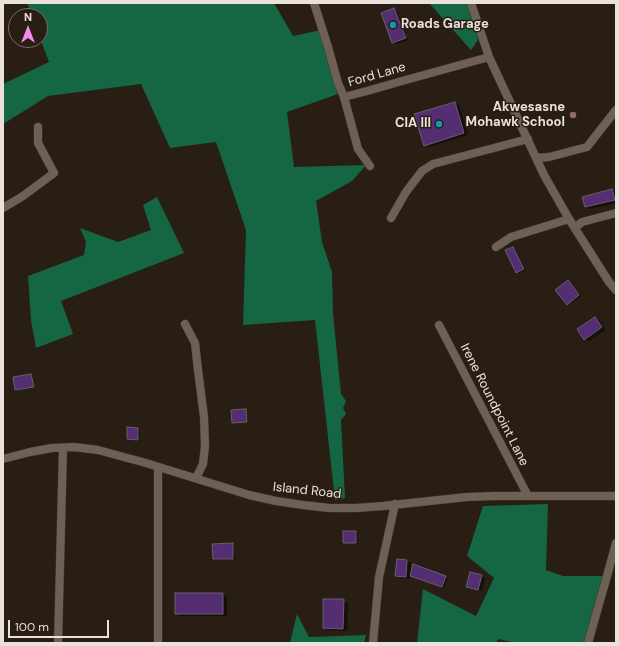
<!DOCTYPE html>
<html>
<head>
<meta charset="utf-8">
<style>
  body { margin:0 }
  #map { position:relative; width:619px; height:646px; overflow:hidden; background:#291e14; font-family:"DM Sans",sans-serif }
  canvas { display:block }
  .frame { position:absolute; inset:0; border:4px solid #e9e1da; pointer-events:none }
  .north { position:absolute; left:8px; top:8px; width:40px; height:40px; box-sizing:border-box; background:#291e14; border:1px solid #766c63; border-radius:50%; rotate:0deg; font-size:11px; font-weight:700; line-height:16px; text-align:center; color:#e9e1da }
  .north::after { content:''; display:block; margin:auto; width:14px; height:18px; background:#f389f1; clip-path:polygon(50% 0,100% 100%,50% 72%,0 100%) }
  .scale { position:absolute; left:8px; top:620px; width:101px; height:18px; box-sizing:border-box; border:2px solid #e9e1da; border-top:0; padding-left:5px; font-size:12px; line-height:14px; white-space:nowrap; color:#e9e1da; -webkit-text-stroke:3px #291e14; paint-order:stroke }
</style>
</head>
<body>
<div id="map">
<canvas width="619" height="646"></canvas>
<div class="frame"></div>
<div class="north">N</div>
<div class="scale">100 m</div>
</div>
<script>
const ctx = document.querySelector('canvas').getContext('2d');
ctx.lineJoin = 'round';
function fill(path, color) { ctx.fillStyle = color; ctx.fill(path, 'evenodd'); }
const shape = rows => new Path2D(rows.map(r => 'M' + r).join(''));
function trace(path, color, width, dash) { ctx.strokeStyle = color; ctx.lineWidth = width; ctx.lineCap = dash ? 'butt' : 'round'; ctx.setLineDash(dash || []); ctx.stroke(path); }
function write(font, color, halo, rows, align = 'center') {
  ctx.font = font + ' "DM Sans",sans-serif'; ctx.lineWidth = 3; ctx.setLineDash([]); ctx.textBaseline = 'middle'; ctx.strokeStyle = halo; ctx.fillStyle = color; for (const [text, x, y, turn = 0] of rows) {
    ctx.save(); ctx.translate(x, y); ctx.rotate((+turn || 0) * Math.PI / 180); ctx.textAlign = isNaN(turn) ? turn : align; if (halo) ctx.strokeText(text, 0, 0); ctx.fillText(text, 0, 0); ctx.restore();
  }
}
fill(shape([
  [27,3,274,3,293,36,321,30,338,94,287,112,294,167,366,165,352,181,316,201,322,242,332,272,333,314,341,394,346,401,343,408,346,414,341,420,345,498,335,500,315,320,243,325,246,230,216,142,170,148,141,84,48,96,3,124,3,84,49,62,40,38,40,16,32,16],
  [429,3,471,3,475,16,478,40,471,50],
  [157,197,184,253,61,301,73,334,36,348,31,320,28,276,84,255,86,242,80,228,118,242,151,230,143,205],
  [548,504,546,570,563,576,603,576,585,643,517,643,498,639,496,643,417,643,423,589,476,616,494,578,467,556,483,506],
  [297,614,309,637,366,635,364,643,290,643]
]), '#156643');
fill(shape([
  [394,9,397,11,408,40,396,44,393,42],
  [455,103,459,105,468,135,429,147,425,145],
  [612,190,616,192,616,203,590,209,586,207,583,197],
  [513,248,515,249,526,270,519,273,517,272],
  [568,282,581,296,569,305,567,304],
  [595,318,600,321,606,330,589,341,585,339],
  [31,375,32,376,35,388,18,390,16,389],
  [245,410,247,411,248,422,235,423,233,422],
  [138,429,140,430,139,441,130,439,128,438],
  [356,532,358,533,357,543,346,543],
  [233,544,234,545,235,559,215,560,214,559],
  [407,561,411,563,410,579,401,578,396,576],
  [414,566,448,578,444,588,413,577],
  [481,576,485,578,482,591,472,589,467,586],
  [223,594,227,597,227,616,180,616,176,614],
  [343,600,348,603,347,631,328,630,324,628]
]), '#0007');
const building = shape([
  [394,8,406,38,392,43,381,13,394,8],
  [455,102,464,133,424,146,414,114,455,102],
  [612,189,615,200,585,207,582,197,612,189],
  [513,247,524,269,516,273,505,250,513,247],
  [568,280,579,295,567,305,555,290,568,280],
  [595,317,602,327,584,340,577,329,595,317],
  [31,374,34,387,15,390,13,377,31,374],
  [246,409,247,422,232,423,231,410,246,409],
  [127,427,138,428,138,440,127,439,127,427],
  [343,531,356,531,356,543,343,543,343,531],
  [233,543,233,559,213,559,212,544,233,543],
  [397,559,407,560,406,577,395,576,397,559],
  [413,564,446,576,442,587,410,576,413,564],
  [470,572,482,575,478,590,466,587,470,572],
  [175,593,223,593,223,614,175,614,175,593],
  [323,599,344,599,343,629,323,628,323,599]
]);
fill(building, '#552d72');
trace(building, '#675f6e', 1);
const minor = shape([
  [314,3,328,47,338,83,344,97,358,149,370,166],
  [471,3,489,57,544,175,569,219,609,282,616,290],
  [344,97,367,91,402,81,489,57],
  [536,158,549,157,587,147,616,110],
  [3,208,23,196,54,173,38,143,38,127],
  [391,218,406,192,422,171,433,164,528,139],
  [575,228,582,222,616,213],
  [496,247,511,237,569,219],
  [185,324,195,343,198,370,204,417,205,446,203,464,196,478],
  [439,325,528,496],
  [3,459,30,452,52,448,74,447,98,450,146,463,249,495,276,501,303,505,329,508,356,508,383,506,467,497,494,496,616,496],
  [58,643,63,448],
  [158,643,158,467],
  [373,643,379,577,395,504],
  [588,643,607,576,616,543]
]);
trace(minor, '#413832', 9);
trace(minor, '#6e6055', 8);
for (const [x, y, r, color] of [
  [393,25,4,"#0f9aa8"],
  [573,115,4,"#8d6e63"],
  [439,124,4,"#0f9aa8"]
]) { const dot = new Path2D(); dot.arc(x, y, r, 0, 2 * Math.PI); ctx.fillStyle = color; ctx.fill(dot); trace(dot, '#291e14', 1.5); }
write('bold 13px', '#e9e1da', '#291e14', [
  ["Roads Garage",401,25,"left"],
  ["Akwesasne",565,108],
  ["Mohawk School",565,123],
  ["CIA III",431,124]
], 'right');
write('13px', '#e9e1da', '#291e14', [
  ["Ford Lane",377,75,-16],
  ["Irene Roundpoint Lane",494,405,63],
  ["Island Road",307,491,6]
]);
</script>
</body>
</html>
